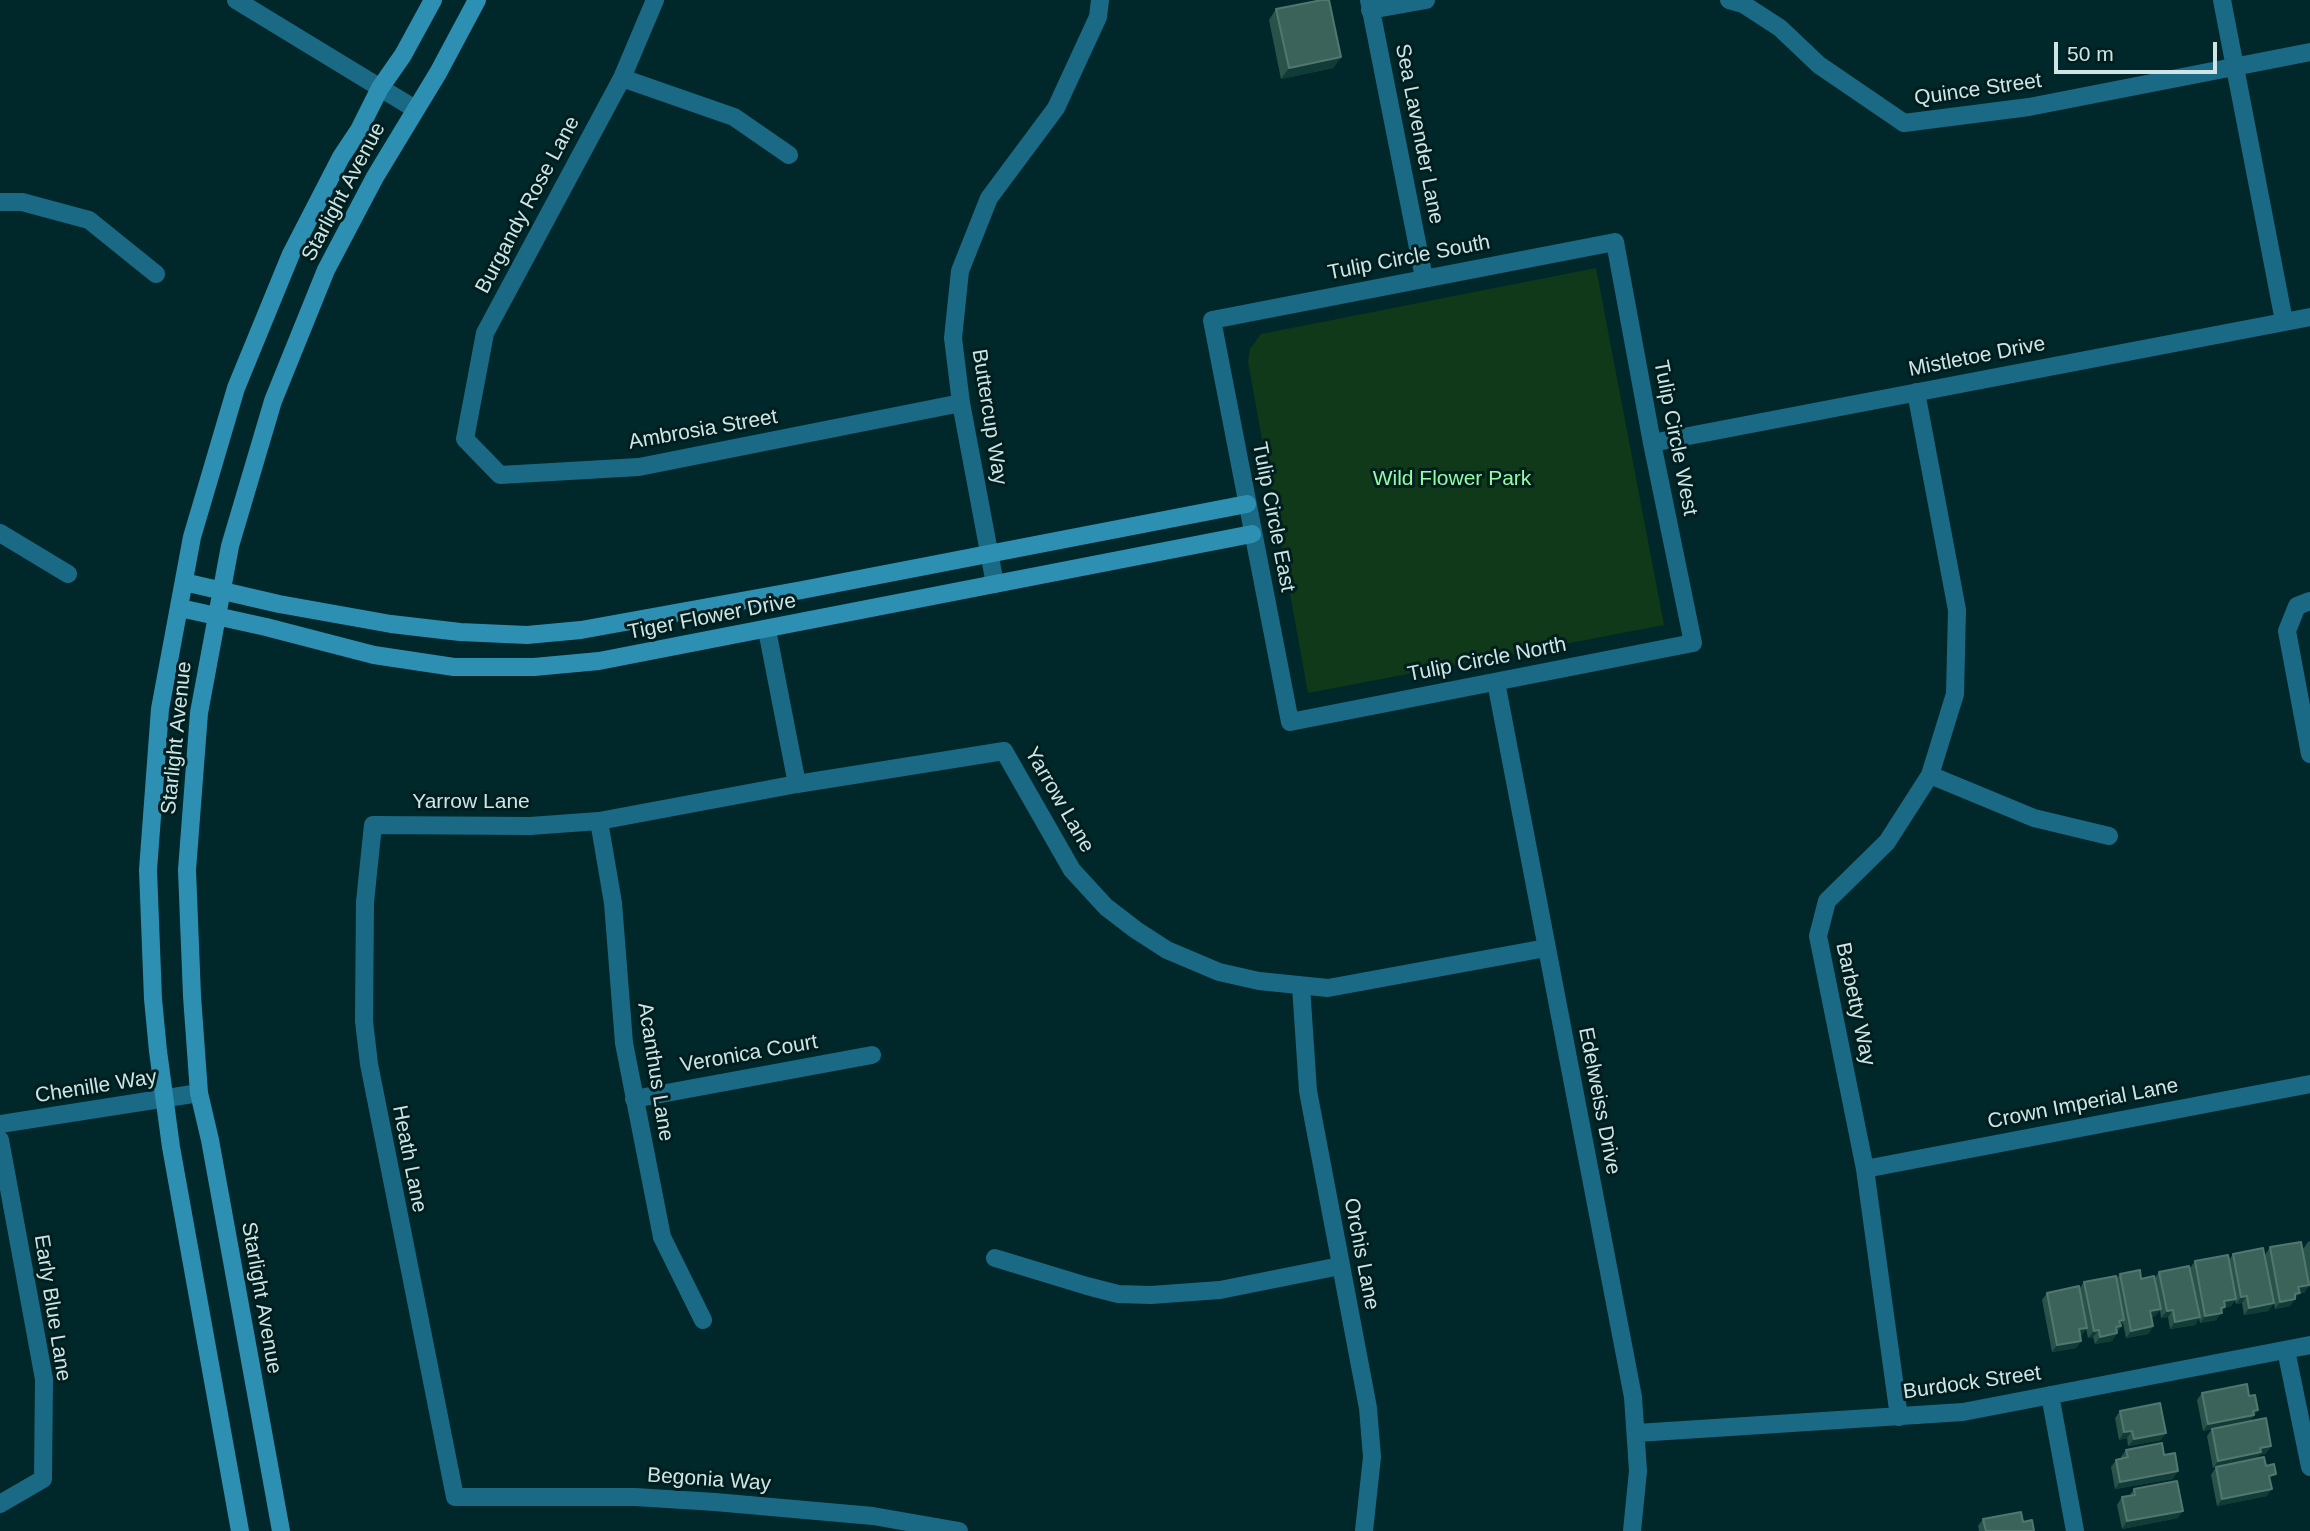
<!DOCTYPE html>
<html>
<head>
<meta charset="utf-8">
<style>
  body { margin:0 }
  #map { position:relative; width:2310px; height:1531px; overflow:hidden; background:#00282b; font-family:Helvetica,sans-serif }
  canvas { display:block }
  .scale { position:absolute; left:2054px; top:42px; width:163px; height:32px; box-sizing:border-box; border:4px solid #cfe4e5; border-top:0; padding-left:9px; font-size:21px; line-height:24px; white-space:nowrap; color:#cfe4e5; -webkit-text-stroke:5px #011e1f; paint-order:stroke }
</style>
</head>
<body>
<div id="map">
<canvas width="2310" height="1531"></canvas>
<div class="scale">50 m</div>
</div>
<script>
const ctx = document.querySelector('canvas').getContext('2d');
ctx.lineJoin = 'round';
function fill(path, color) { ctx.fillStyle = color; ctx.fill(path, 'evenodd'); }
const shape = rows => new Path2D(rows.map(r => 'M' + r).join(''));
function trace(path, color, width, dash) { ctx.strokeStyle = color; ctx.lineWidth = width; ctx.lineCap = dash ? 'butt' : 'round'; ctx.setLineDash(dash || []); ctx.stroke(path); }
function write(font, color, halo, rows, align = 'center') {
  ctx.font = font + ' Helvetica,sans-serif'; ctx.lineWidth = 6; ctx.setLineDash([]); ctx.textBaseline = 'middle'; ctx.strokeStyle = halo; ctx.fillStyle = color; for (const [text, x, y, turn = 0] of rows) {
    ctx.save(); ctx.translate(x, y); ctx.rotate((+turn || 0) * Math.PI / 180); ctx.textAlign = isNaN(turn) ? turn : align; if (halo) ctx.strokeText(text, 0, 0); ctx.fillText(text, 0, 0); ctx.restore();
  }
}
fill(shape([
  [1596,268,1664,625,1308,693,1248,362,1250,349,1261,334]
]), '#0f3918');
trace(shape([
  [236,0,415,109],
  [655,0,622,78,485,333,465,439,500,475,639,467,961,403],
  [1369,0,1424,278],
  [1729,0,1743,4,1780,28,1819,65,1904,123,2029,107,2310,52],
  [2222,0,2284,321],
  [1370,10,1426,0],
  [622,78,734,117,789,155],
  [0,202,22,202,89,220,156,274],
  [1615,242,1652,443,1693,643,1290,722,1212,320,1615,242],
  [1652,443,2310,317],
  [0,533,68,574],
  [995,584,961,403,953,338,960,271,989,198,1056,108,1098,17,1100,0],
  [2310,601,2297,606,2287,631,2310,754],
  [767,630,797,784],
  [1496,682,1633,1397,1638,1471,1632,1531],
  [1930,775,2034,818,2109,836],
  [599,821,613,903,624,1043,662,1237,703,1320],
  [1301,986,1308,1091,1368,1408,1372,1457,1364,1531],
  [634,1099,872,1055],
  [0,1124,199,1093],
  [0,1140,44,1379,43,1479,0,1504],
  [1865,1169,2310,1084],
  [995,1258,1087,1286,1118,1294,1151,1295,1220,1290,1340,1266],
  [2286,1350,2310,1467],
  [2050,1395,2075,1531],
  [1899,1417,1865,1169,1818,936,1827,901,1887,842,1930,775,1955,694,1957,610,1916,392],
  [1637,1433,1963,1412,2310,1345],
  [959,1531,873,1516,715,1502,635,1497,455,1497,369,1064,364,1021,365,902,373,825,530,826,599,821,797,784,1004,751,1072,870,1106,907,1136,930,1167,950,1219,972,1259,981,1328,988,1546,948]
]), '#1b6a85', 18);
trace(shape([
  [184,582,279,604,391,624,460,632,527,635,581,630,802,590,1247,504],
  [180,608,266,627,374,655,454,667,534,667,599,661,1252,534],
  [240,1531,171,1147,158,1051,153,999,148,870,160,709,192,537,236,388,291,254,341,157,359,130,380,88,403,55,433,0],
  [281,1531,210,1140,199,1093,192,996,187,870,199,713,230,546,273,401,326,270,375,177,438,73,477,0]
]), '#2d90b3', 18);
fill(shape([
  [1276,9,1341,57,1333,68,1281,79,1269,20],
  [2310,1241,2310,1288,2309,1285,2304,1293,2299,1293,2290,1306,2275,1309,2265,1255,2270,1247,2303,1249,2308,1242],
  [2233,1254,2274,1303,2268,1311,2244,1315,2242,1303,2236,1304,2235,1300,2231,1306,2225,1307,2216,1320,2200,1323,2199,1318,2195,1325,2170,1329,2168,1317,2161,1318,2160,1310,2155,1316,2152,1317,2153,1326,2148,1334,2126,1338,2123,1323,2112,1341,2095,1344,2093,1337,2088,1338,2086,1328,2082,1335,2080,1335,2081,1341,2076,1348,2052,1352,2042,1300,2047,1293,2080,1288,2084,1282,2116,1279,2120,1274,2141,1279,2154,1279,2159,1272,2190,1268,2195,1261,2229,1260],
  [2202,1393,2258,1410,2249,1422,2271,1446,2266,1453,2259,1455,2256,1459,2270,1482,2267,1496,2217,1506,2211,1475,2216,1467,2213,1468,2207,1436,2212,1429,2203,1431,2197,1400],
  [2120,1411,2161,1440,2128,1446,2127,1438,2119,1440,2115,1418],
  [2126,1450,2164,1455,2173,1479,2115,1489,2111,1467,2116,1460,2122,1459,2121,1457],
  [2134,1489,2178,1518,2122,1529,2117,1505,2122,1497,2129,1496],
  [1983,1519,2023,1522,2034,1531,1979,1531,1978,1526]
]), '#295349');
fill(shape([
  [1341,57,1333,68,1281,79,1289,68],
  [2309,1285,2304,1293,2299,1293,2290,1306,2275,1309,2280,1302,2298,1287],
  [2247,1296,2242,1303,2236,1304,2241,1297],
  [2236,1299,2231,1306,2225,1307,2216,1320,2200,1323,2205,1316,2224,1301],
  [2274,1303,2268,1311,2244,1315,2249,1308],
  [2161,1309,2155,1316,2145,1318,2150,1311],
  [2173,1310,2168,1317,2161,1318,2167,1311],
  [2200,1317,2195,1325,2170,1329,2175,1322],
  [2124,1320,2112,1341,2095,1344,2100,1337,2119,1321],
  [2153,1326,2148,1334,2126,1338,2131,1331],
  [2087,1328,2082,1335,2074,1337,2079,1329],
  [2099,1330,2093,1337,2088,1338,2094,1331],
  [2081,1341,2076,1348,2052,1352,2057,1345],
  [2258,1410,2249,1423,2203,1431,2208,1424],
  [2132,1431,2127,1438,2119,1440,2124,1432],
  [2166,1433,2161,1440,2128,1446,2134,1439],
  [2271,1446,2266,1453,2259,1455,2256,1459,2213,1468,2218,1461],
  [2178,1471,2173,1479,2115,1489,2120,1482],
  [2272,1489,2267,1496,2217,1506,2222,1499],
  [2183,1511,2178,1518,2122,1529,2127,1521]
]), '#113b36');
const building = shape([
  [1322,0,1329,0,1341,57,1289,68,1276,9,1322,0],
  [2301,1242,2309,1285,2298,1287,2300,1293,2295,1294,2295,1299,2280,1302,2270,1247,2301,1242],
  [2263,1248,2274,1303,2249,1308,2247,1296,2241,1297,2233,1254,2263,1248],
  [2228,1255,2236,1299,2224,1301,2225,1307,2221,1308,2222,1313,2205,1316,2195,1261,2228,1255],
  [2189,1266,2200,1317,2175,1322,2173,1310,2167,1311,2159,1272,2189,1266],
  [2140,1270,2141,1279,2154,1276,2161,1309,2150,1311,2153,1326,2131,1331,2120,1274,2140,1270],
  [2116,1276,2124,1320,2119,1321,2121,1326,2116,1327,2117,1333,2100,1337,2099,1330,2094,1331,2084,1282,2116,1276],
  [2079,1286,2087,1328,2079,1329,2081,1341,2057,1345,2047,1293,2079,1286],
  [2247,1384,2249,1396,2255,1395,2258,1410,2253,1411,2254,1415,2208,1424,2202,1393,2247,1384],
  [2160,1403,2166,1433,2134,1439,2132,1431,2124,1432,2120,1411,2160,1403],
  [2266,1418,2271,1446,2260,1448,2261,1452,2218,1461,2212,1429,2266,1418],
  [2162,1443,2164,1455,2175,1453,2178,1471,2120,1482,2116,1460,2128,1457,2126,1450,2162,1443],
  [2264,1457,2266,1466,2274,1464,2276,1474,2269,1476,2272,1489,2222,1499,2216,1467,2264,1457],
  [2177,1481,2183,1511,2127,1521,2122,1497,2135,1495,2134,1489,2177,1481],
  [2021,1512,2023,1522,2032,1520,2034,1531,1986,1531,1983,1519,2021,1512]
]);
fill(building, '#3b635a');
trace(building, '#52776f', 2);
write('21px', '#cfe4e5', '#011e1f', [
  ["Quince Street",1978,90,-8],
  ["Sea Lavender Lane",1419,134,79],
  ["Starlight Avenue",344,192,-62],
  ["Burgandy Rose Lane",528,205,-62],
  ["Tulip Circle South",1409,258,-11],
  ["Mistletoe Drive",1977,357,-11],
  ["Buttercup Way",989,417,81],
  ["Ambrosia Street",703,430,-10],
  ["Tulip Circle West",1675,438,79],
  ["Tulip Circle East",1273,517,79],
  ["Tiger Flower Drive",712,617,-11],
  ["Tulip Circle North",1487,660,-11],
  ["Starlight Avenue",177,738,-84],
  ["Yarrow Lane",1059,800,60],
  ["Yarrow Lane",471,802],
  ["Barbetty Way",1855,1004,78],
  ["Veronica Court",749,1054,-10],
  ["Acanthus Lane",655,1072,81],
  ["Chenille Way",96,1087,-9],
  ["Edelweiss Drive",1599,1101,79],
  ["Crown Imperial Lane",2083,1104,-11],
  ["Heath Lane",409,1159,79],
  ["Orchis Lane",1361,1254,79],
  ["Starlight Avenue",261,1298,80],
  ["Early Blue Lane",52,1308,81],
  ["Burdock Street",1972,1383,-8],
  ["Begonia Way",709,1480,4]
]);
write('21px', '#91fca2', '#011e1f', [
  ["Wild Flower Park",1452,479]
]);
</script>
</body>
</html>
